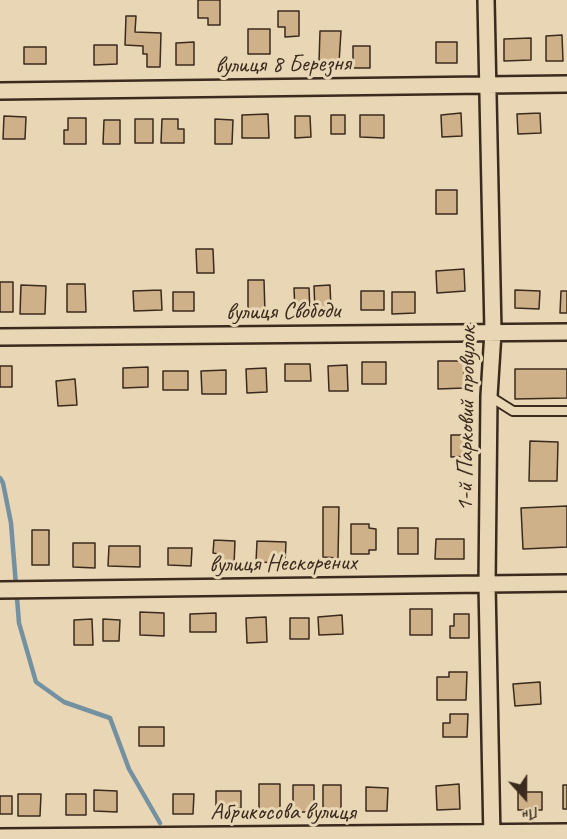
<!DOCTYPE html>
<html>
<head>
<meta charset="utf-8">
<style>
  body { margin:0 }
  #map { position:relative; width:567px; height:839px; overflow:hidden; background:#e9d6b4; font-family:Caveat,sans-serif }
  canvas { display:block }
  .north { position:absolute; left:495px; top:767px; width:60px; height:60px; -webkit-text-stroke:4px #e9d6b4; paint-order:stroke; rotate:159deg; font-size:16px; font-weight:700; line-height:24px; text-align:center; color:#3b2a1e }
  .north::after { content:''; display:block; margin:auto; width:21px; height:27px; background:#3b2a1e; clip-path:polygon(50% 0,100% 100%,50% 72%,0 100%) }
</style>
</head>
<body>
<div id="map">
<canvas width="567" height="839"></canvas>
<div class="north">Пн</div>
</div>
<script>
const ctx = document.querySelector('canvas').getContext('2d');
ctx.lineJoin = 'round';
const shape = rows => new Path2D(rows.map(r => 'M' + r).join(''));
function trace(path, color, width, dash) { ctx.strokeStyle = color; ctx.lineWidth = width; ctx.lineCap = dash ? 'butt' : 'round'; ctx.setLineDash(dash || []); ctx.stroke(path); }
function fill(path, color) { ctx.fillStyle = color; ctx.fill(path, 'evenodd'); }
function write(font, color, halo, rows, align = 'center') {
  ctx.font = font + ' Caveat,sans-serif'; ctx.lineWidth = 6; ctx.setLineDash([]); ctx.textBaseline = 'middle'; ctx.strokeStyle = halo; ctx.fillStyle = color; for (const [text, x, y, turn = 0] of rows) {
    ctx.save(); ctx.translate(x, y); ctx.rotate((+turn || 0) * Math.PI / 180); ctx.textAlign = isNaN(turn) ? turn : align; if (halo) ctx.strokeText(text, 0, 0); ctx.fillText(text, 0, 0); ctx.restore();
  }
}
trace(shape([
  [0,478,3,483,11,523,19,623,36,682,64,702,110,718,129,769,160,823]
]), '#7491a2', 4.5);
const building = shape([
  [198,0,220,0,220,25,208,25,208,18,198,18,198,0],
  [278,11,299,11,299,36,285,37,285,27,278,27,278,11],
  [126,16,136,16,135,32,161,33,160,67,147,67,147,54,143,54,143,46,125,45,126,16],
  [248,29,270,29,270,54,248,54,248,29],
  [320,31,341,31,339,63,319,62,320,31],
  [562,35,563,61,546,61,546,36,562,35],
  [531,38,531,60,504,61,504,39,531,38],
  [194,42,194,65,176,65,176,43,194,42],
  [436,42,457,42,457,63,436,63,436,42],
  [94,45,117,45,117,64,94,65,94,45],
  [353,46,370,46,370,68,353,68,353,46],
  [24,47,46,47,46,64,24,64,24,47],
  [461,113,462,136,442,137,441,115,461,113],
  [540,113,541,133,518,134,517,114,540,113],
  [268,114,269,138,242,138,242,115,268,114],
  [331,115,345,115,345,134,331,134,331,115],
  [360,115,384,115,384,138,360,137,360,115],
  [4,116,26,117,25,139,3,139,4,116],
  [295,116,310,116,311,137,295,138,295,116],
  [68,118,86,118,86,144,64,144,64,130,68,130,68,118],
  [135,119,153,119,153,143,135,143,135,119],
  [162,119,178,119,178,129,184,129,184,143,161,143,162,119],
  [215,119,233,120,232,144,215,144,215,119],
  [104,120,120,120,120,144,103,144,104,120],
  [436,190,457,190,457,214,436,214,436,190],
  [196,249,213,249,214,273,197,273,196,249],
  [464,269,465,291,437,293,436,271,464,269],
  [248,280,264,280,265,313,248,313,248,280],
  [0,282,13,282,13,312,0,312,0,282],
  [67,284,85,284,86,312,67,312,67,284],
  [21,285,46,286,45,314,20,314,21,285],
  [330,285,331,310,315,311,314,286,330,285],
  [294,288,309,288,310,312,295,312,294,288],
  [161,290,162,310,134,311,133,291,161,290],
  [515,290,540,291,539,309,515,308,515,290],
  [361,291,384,291,384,310,361,310,361,291],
  [561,291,567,291,567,313,560,313,561,291],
  [173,292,194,292,194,311,173,311,173,292],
  [392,292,415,292,415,313,392,314,392,292],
  [438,361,464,361,464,388,438,389,438,361],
  [362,362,386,362,386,384,362,384,362,362],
  [285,364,310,364,311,381,285,381,285,364],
  [347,365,348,391,329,391,328,366,347,365],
  [0,366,12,366,12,387,0,387,0,366],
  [148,367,148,387,123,388,123,368,148,367],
  [266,368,267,392,247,393,246,369,266,368],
  [515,369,567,369,567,398,515,399,515,369],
  [226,370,226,394,202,394,201,371,226,370],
  [163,371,188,371,188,390,163,390,163,371],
  [75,379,77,405,58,406,56,381,75,379],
  [451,435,468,435,468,456,451,457,451,435],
  [530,441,558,442,557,481,529,481,530,441],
  [567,506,567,547,523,549,521,508,567,506],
  [323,507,339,507,338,558,323,557,323,507],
  [351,524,369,524,369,528,376,529,376,550,369,550,369,554,351,554,351,524],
  [398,528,418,528,418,554,398,554,398,528],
  [32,530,49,530,49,565,32,565,32,530],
  [436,539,464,539,464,559,435,559,436,539],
  [214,540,235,541,234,565,217,565,218,554,213,553,214,540],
  [257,541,286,542,285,563,256,562,257,541],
  [73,543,95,543,95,568,73,567,73,543],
  [109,546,140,546,140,567,108,566,109,546],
  [168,548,192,548,191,566,168,565,168,548],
  [410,609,432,609,432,635,410,635,410,609],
  [140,612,164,613,164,636,140,635,140,612],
  [216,613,216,632,190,632,190,614,216,613],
  [454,614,469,614,469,638,450,638,450,626,454,626,454,614],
  [342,615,343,634,319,635,318,617,342,615],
  [266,617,267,642,247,643,246,618,266,617],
  [290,618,309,618,309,639,290,639,290,618],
  [92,619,93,645,74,645,74,620,92,619],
  [103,619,120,620,119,641,103,641,103,619],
  [449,672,467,672,466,700,437,700,437,677,449,677,449,672],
  [540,682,541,704,515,706,513,684,540,682],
  [450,714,468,714,467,737,443,737,443,723,450,723,450,714],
  [139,727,164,727,164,746,139,746,139,727],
  [259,784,280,784,280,811,259,811,259,784],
  [459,784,460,809,437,810,436,786,459,784],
  [293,785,314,785,314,812,293,812,293,785],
  [323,785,341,785,341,812,323,812,323,785],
  [563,785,567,785,567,809,563,809,563,785],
  [366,787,388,788,387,811,366,811,366,787],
  [94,790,117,791,117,812,94,811,94,790],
  [216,791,241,791,241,808,216,808,216,791],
  [518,792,542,792,542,810,518,810,518,792],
  [18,794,41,794,40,816,18,816,18,794],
  [66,794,86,794,86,815,66,815,66,794],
  [173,794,194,794,193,814,173,814,173,794],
  [0,796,12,796,12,814,0,814,0,796]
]);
fill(building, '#cfb189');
trace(building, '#3b2a1e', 1.5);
const service = shape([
  [489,396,513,411,567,411]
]);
const minor = shape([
  [486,0,493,332,489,396,487,584,492,839],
  [0,91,567,84],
  [0,337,567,332],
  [0,590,567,583],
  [0,837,567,832]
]);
trace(service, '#3b2a1e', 12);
trace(minor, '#3b2a1e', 20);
trace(service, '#e9d6b4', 8);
trace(minor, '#e9d6b4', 15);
write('24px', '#3b2a1e', '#e9d6b4', [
  ["вулиця 8 Березня",283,65,-1],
  ["вулиця Свободи",283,312,-1],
  ["1-й Парковий провулок",467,419,-89],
  ["вулиця Нескорених",283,564,-1],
  ["Абрикосова вулиця",283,813]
]);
</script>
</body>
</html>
